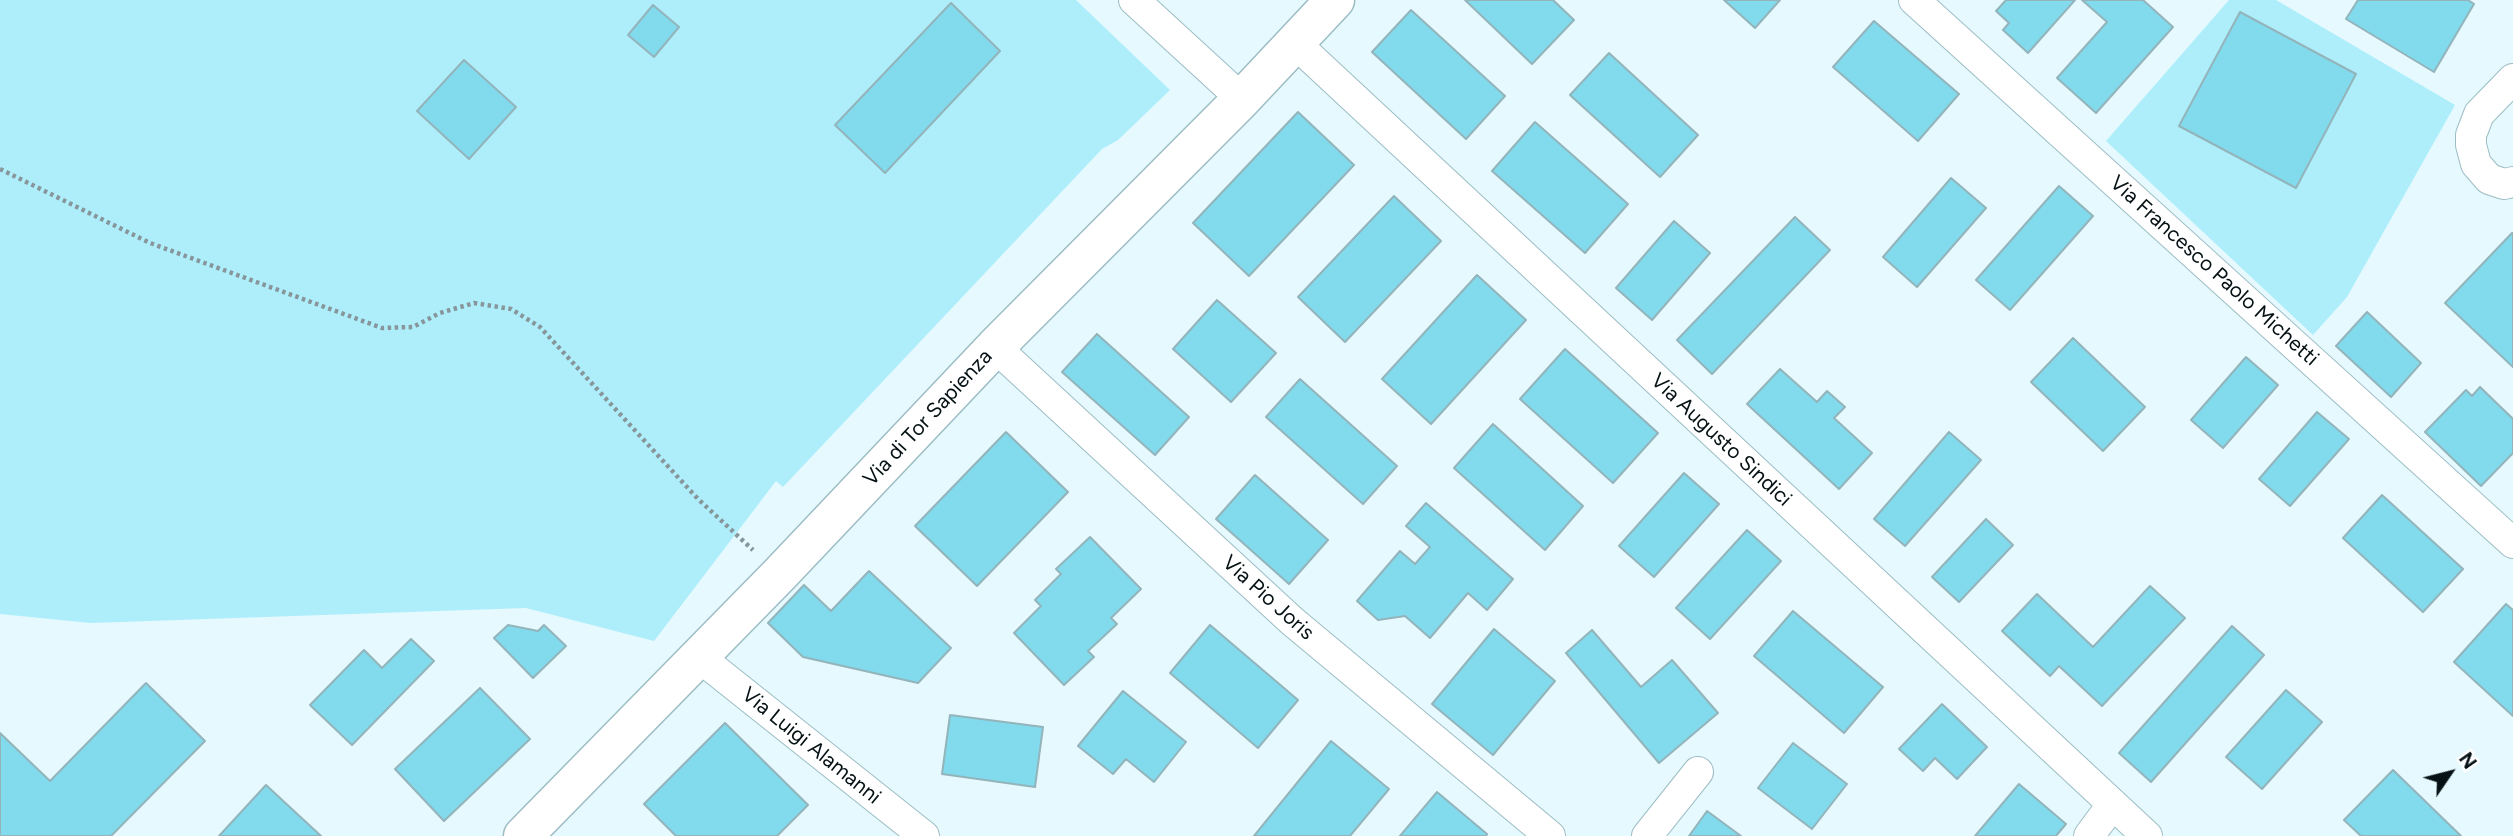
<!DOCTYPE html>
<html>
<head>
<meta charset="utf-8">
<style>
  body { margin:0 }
  #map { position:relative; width:2513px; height:836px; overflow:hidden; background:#e5f9fe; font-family:Figtree,sans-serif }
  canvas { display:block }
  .north { position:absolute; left:2415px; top:738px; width:70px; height:70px; -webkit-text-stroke:5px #fff; paint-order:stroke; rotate:55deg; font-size:19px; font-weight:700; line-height:28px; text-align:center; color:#051114 }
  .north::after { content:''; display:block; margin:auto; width:24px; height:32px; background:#051114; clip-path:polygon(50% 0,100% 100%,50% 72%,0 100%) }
</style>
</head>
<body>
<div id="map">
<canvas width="2513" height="836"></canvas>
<div class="north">N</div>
</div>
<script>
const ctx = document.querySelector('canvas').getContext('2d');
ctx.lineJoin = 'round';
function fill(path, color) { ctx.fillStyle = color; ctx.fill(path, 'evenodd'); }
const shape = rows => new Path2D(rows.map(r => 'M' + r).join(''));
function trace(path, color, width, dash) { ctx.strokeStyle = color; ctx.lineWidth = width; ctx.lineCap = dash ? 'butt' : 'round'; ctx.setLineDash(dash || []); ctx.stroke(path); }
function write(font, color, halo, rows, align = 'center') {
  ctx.font = font + ' Figtree,sans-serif'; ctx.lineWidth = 5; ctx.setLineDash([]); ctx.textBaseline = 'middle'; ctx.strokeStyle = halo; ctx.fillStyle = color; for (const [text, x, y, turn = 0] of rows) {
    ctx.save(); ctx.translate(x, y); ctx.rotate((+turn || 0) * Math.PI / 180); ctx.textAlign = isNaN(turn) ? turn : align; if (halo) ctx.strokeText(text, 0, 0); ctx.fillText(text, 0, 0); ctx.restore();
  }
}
fill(shape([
  [0,0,1076,0,1170,90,1118,140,1102,149,783,487,776,481,654,641,526,608,91,623,0,614],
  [2229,0,2276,0,2455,105,2347,297,2313,335,2106,141]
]), '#aeeefb');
const building = shape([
  [1465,0,1553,0,1574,20,1532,64,1465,0],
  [1724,0,1780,0,1755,28,1724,0],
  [2006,0,2075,0,2028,53,2003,30,2009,23,1996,11,2006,0],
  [2082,0,2143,0,2173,27,2096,113,2057,78,2107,22,2082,0],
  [2358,0,2468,0,2474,4,2434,72,2346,19,2358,0],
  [951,3,1000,51,885,173,835,125,951,3],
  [653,5,679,27,654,57,628,35,653,5],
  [1411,10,1505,96,1466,139,1372,52,1411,10],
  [2240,12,2356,74,2296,188,2179,126,2240,12],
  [1874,21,1959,94,1918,141,1833,67,1874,21],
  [1609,53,1698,135,1660,177,1570,95,1609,53],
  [464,60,516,107,469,159,417,111,464,60],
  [1298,112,1354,165,1249,276,1193,223,1298,112],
  [1535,122,1628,204,1585,253,1492,171,1535,122],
  [1951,178,1986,208,1917,287,1883,257,1951,178],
  [2059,186,2093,216,2010,310,1976,280,2059,186],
  [1394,196,1441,241,1345,342,1298,297,1394,196],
  [1795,217,1830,250,1712,374,1677,340,1795,217],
  [1674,221,1710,253,1652,320,1616,288,1674,221],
  [2512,233,2513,234,2513,367,2445,303,2512,233],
  [1477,275,1526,320,1431,424,1382,379,1477,275],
  [1217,300,1276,353,1231,402,1173,349,1217,300],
  [2367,312,2421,363,2391,397,2336,346,2367,312],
  [1097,334,1189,417,1155,455,1062,372,1097,334],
  [2073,338,2145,407,2103,451,2031,382,2073,338],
  [1565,349,1658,433,1613,483,1520,399,1565,349],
  [2246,357,2278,385,2223,448,2191,420,2246,357],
  [1780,369,1817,402,1827,391,1845,407,1834,418,1872,453,1839,489,1747,404,1780,369],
  [1300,379,1397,466,1363,504,1266,417,1300,379],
  [2480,387,2513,419,2513,453,2481,486,2425,432,2466,390,2472,396,2480,387],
  [2317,412,2349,439,2290,506,2259,479,2317,412],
  [1493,424,1583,506,1545,550,1454,468,1493,424],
  [1006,432,1068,492,977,586,915,526,1006,432],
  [1949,432,1981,460,1905,546,1874,519,1949,432],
  [1684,473,1719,504,1654,577,1619,546,1684,473],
  [1255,475,1328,540,1289,584,1216,519,1255,475],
  [2382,495,2463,569,2423,612,2343,538,2382,495],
  [1426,503,1513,579,1487,610,1468,593,1430,638,1405,616,1378,620,1357,601,1400,551,1415,564,1430,547,1406,526,1426,503],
  [1986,519,2013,545,1959,602,1932,577,1986,519],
  [1747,530,1781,561,1710,639,1676,608,1747,530],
  [1090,537,1141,589,1111,618,1117,624,1088,651,1094,657,1064,685,1014,633,1041,606,1035,600,1061,574,1056,569,1090,537],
  [869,571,951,648,918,683,803,657,768,623,804,585,831,611,869,571],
  [2150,586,2185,618,2102,706,2059,666,2050,676,2002,631,2037,594,2093,647,2150,586],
  [2506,604,2513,610,2513,716,2454,662,2506,604],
  [1793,611,1883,687,1844,733,1754,656,1793,611],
  [508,625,538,631,544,625,566,646,533,678,494,638,508,625],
  [1210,625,1298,700,1258,748,1170,673,1210,625],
  [2232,626,2264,655,2151,782,2119,753,2232,626],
  [1494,629,1555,681,1493,755,1432,704,1494,629],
  [1592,630,1641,687,1672,660,1718,713,1659,763,1566,653,1592,630],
  [411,639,434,661,352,745,310,705,364,650,382,668,411,639],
  [146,683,205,741,111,836,0,836,0,733,50,781,146,683],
  [480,688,530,739,444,821,395,769,480,688],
  [2286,690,2322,722,2262,789,2226,757,2286,690],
  [1123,691,1186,742,1154,782,1126,759,1113,774,1078,746,1123,691],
  [1942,704,1987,747,1957,779,1935,758,1923,771,1899,749,1942,704],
  [950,715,1043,727,1035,787,942,774,950,715],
  [725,723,808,805,777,836,676,836,644,804,725,723],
  [1331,741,1389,789,1350,836,1254,836,1331,741],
  [1793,743,1847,784,1812,829,1758,788,1793,743],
  [2393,770,2461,836,2361,836,2344,820,2393,770],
  [2019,784,2066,824,2056,836,1975,836,2019,784],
  [266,785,321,836,219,836,266,785],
  [1437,792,1487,834,1486,836,1400,836,1437,792],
  [1707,811,1741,836,1689,836,1707,811]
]);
fill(building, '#81dbed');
trace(building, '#93b4bb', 2);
const minor = shape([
  [1134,0,1242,99],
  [1914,0,2513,543],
  [1295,43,2147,836],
  [2513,79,2479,114,2471,135,2471,145,2476,164,2489,179,2504,184,2513,182],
  [995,347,1292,621,1550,836],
  [699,657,924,836],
  [1647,836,1698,772],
  [2089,836,2112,805]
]);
const tertiary = shape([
  [523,836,780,574,995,347,1242,99,1335,0]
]);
trace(minor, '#9cbdc4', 32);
trace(tertiary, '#9cbdc4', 41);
trace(shape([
  [0,169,150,243,382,328,413,327,440,313,474,303,511,309,540,327,698,499,753,550]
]), '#86969b', 4.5, [3.5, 3.5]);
trace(minor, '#fff', 30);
trace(tertiary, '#fff', 38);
write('21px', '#051114', '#fff', [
  ["Via Francesco Paolo Michetti",2214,271,42],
  ["Via di Tor Sapienza",928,418,-47],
  ["Via Augusto Sindici",1721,440,43],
  ["Via Pio Joris",1268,598,42],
  ["Via Luigi Alamanni",811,746,39]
]);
</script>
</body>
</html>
